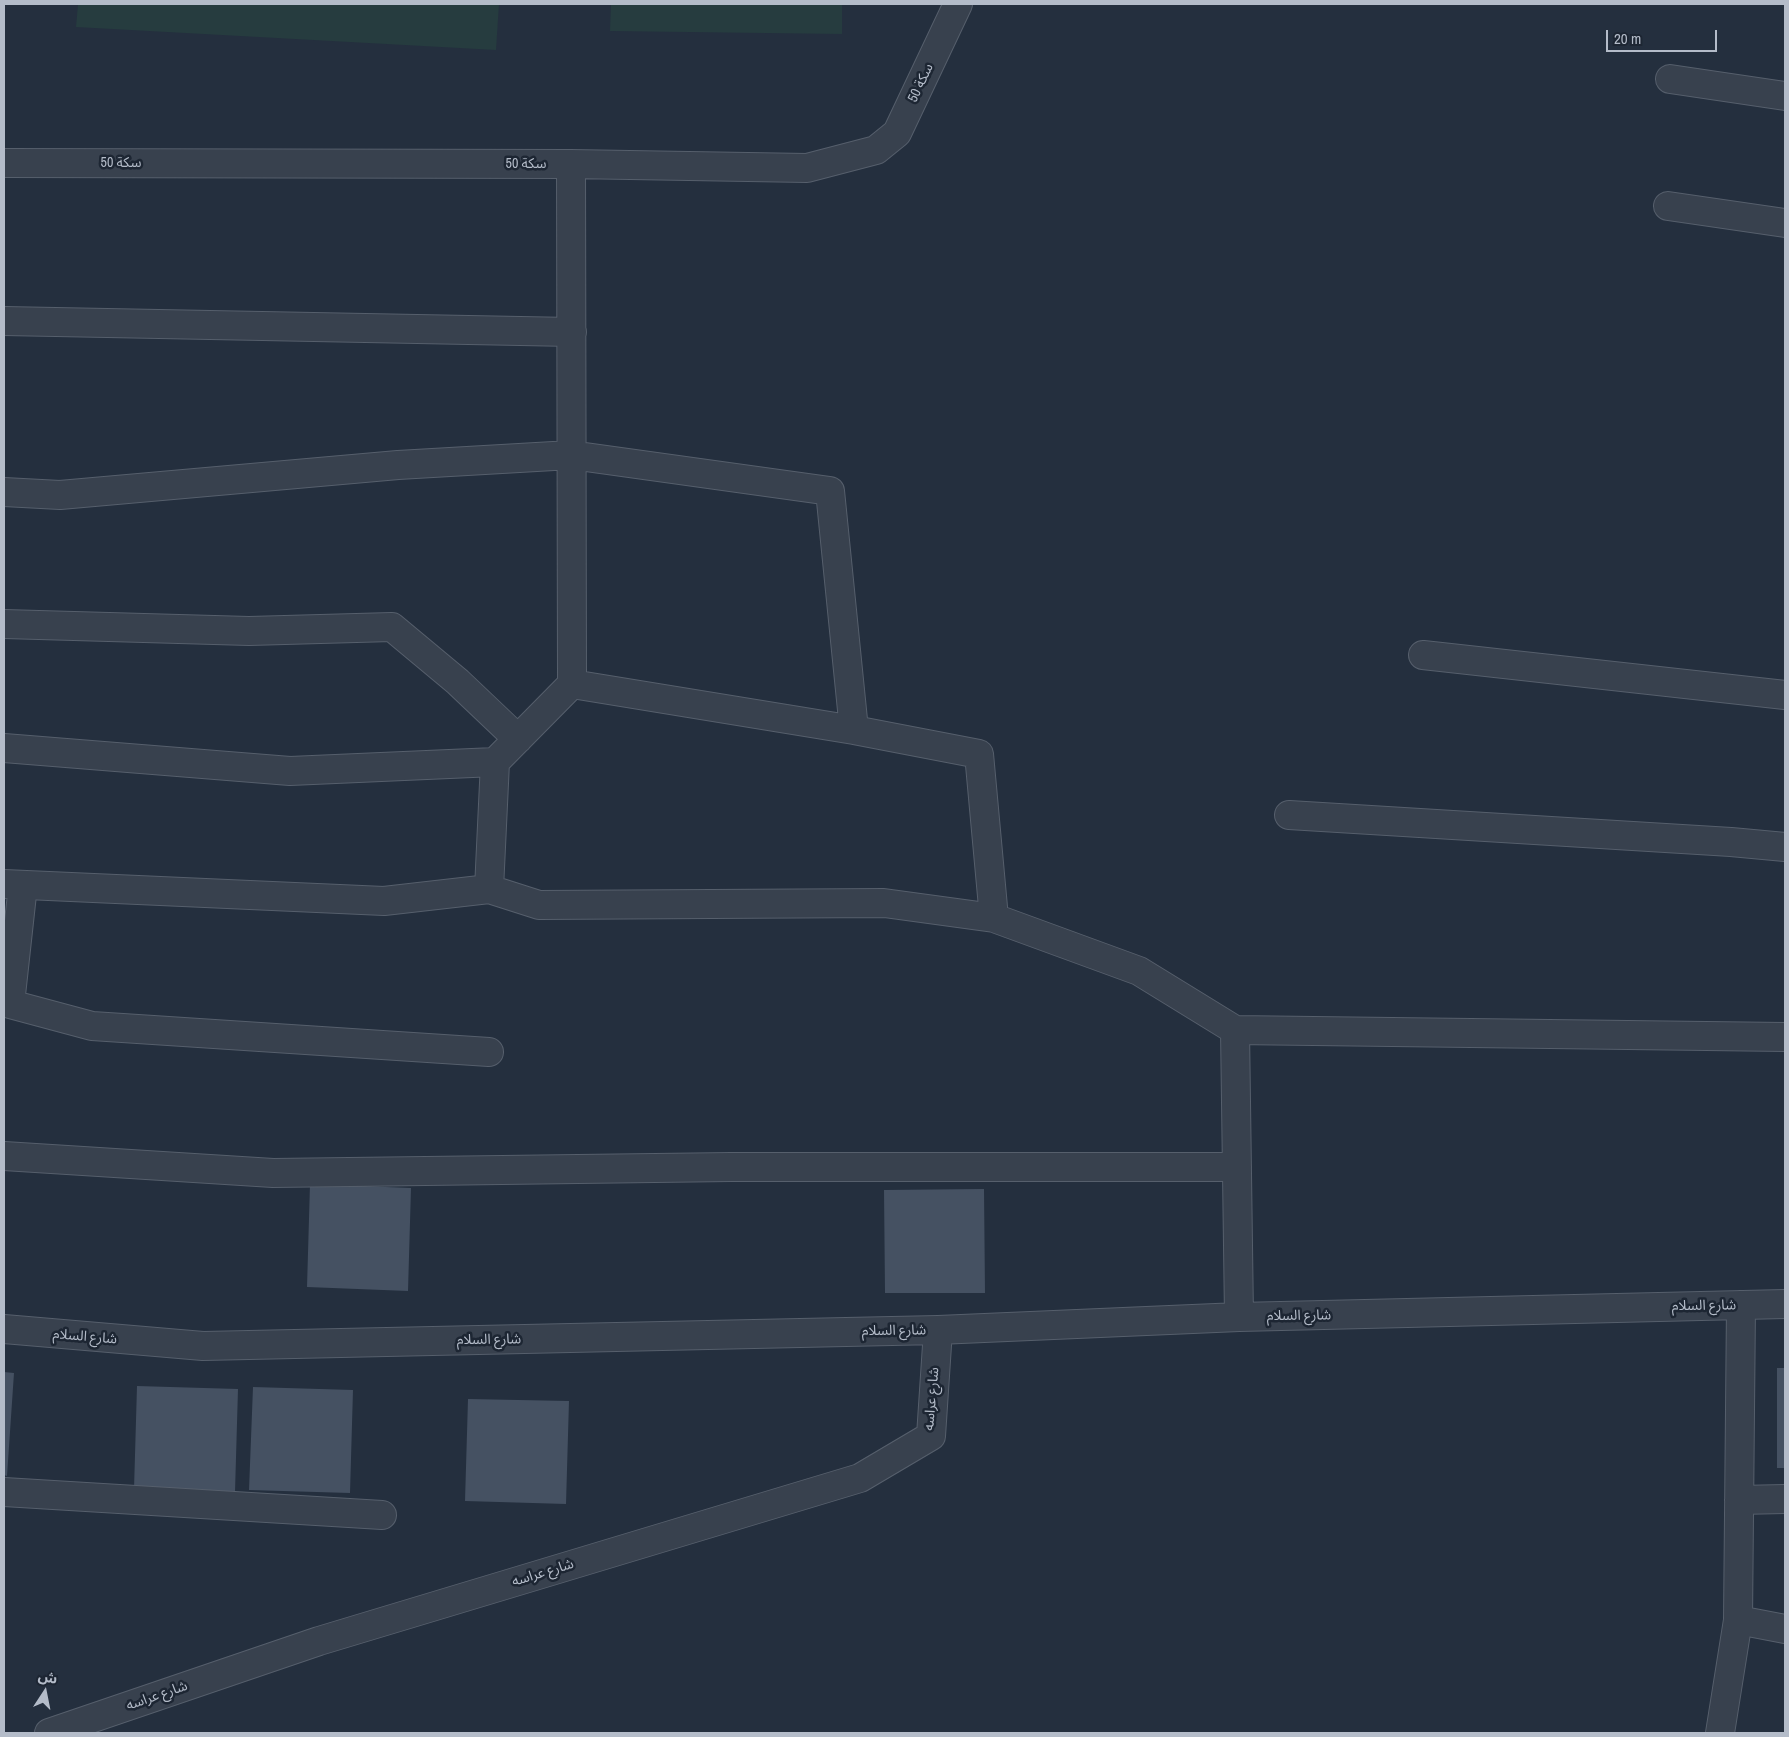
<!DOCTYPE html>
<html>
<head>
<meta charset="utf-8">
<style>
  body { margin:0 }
  #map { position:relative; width:1789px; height:1737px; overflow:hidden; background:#242f3e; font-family:"Archivo Narrow","Noto Sans Arabic",sans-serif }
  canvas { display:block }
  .frame { position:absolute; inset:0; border:5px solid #b4bcc9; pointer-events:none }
  .north { position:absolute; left:20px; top:1667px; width:50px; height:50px; -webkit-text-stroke:4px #1d2633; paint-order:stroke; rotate:11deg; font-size:14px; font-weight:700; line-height:20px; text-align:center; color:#b4bcc9 }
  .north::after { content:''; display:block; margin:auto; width:18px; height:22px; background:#b4bcc9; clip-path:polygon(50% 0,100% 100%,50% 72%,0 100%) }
  .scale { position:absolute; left:1606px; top:30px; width:111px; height:22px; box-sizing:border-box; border:2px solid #b4bcc9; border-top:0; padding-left:6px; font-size:15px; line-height:18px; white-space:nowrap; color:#b4bcc9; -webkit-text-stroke:4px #1d2633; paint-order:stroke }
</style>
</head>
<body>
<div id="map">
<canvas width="1789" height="1737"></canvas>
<div class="frame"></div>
<div class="north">ش</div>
<div class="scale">20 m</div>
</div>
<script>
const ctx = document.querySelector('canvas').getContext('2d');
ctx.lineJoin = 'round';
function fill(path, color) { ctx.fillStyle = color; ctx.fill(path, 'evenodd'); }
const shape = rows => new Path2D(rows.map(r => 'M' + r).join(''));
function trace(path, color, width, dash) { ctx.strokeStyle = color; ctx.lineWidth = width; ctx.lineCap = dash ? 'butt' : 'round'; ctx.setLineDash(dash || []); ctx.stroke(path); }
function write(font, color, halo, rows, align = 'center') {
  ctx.font = font + ' "Archivo Narrow","Noto Sans Arabic",sans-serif'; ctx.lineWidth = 5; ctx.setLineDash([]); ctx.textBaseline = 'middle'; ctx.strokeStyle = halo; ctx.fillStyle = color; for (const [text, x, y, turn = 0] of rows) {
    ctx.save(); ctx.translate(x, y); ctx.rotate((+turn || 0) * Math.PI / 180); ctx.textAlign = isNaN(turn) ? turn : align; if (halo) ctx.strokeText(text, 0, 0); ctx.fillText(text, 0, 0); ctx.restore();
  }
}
fill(shape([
  [78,4,499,4,496,50,76,27],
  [611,4,842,4,842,34,610,31]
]), '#263c3f');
fill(shape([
  [310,1184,411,1188,408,1291,307,1287],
  [984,1189,985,1293,885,1293,884,1190],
  [1777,1368,1785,1368,1785,1468,1777,1468],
  [4,1372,14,1373,7,1476,4,1475],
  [137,1386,238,1389,235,1492,134,1489],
  [253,1387,353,1390,350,1493,249,1490],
  [468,1399,569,1401,566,1504,465,1501]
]), '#455162');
const minor = shape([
  [1670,79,1785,96],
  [4,163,571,164,807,168,876,150,897,133,958,4],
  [1668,206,1785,223],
  [4,321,572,332],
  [4,492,60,495,398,465,571,455,830,491,854,730],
  [4,624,249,631,392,627,458,682,518,739],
  [1423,655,1785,695],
  [572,684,854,730,979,754,994,918],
  [4,748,290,771,495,762],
  [1289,815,1731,842,1785,847],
  [4,884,384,901,489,889,539,905,884,903,994,918,1139,971,1235,1030,1239,1317],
  [23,885,10,1004,92,1026,489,1052],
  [489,889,495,762,572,684,571,164],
  [1235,1030,1785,1037],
  [4,1156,273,1173,731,1167,1237,1167],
  [4,1329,203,1346,938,1330,1239,1317,1785,1304],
  [4,1492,382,1515],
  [1739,1500,1785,1499],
  [1738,1620,1785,1629],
  [49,1733,319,1641,860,1478,931,1436,938,1330],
  [1720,1733,1738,1620,1741,1305]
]);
trace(minor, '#565f6c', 30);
trace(minor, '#38414e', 28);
write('14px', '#b4bcc9', '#1d2633', [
  ["سكة 50",921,83,-65],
  ["سكة 50",121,163],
  ["سكة 50",526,164],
  ["شارع السلام",1704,1306,-1],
  ["شارع السلام",1299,1316,-1],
  ["شارع السلام",894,1331,-1],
  ["شارع السلام",85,1337,5],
  ["شارع السلام",489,1340,-1],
  ["شارع عراسه",932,1399,-85],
  ["شارع عراسه",543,1573,-17],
  ["شارع عراسه",157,1696,-19]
]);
</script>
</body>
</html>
